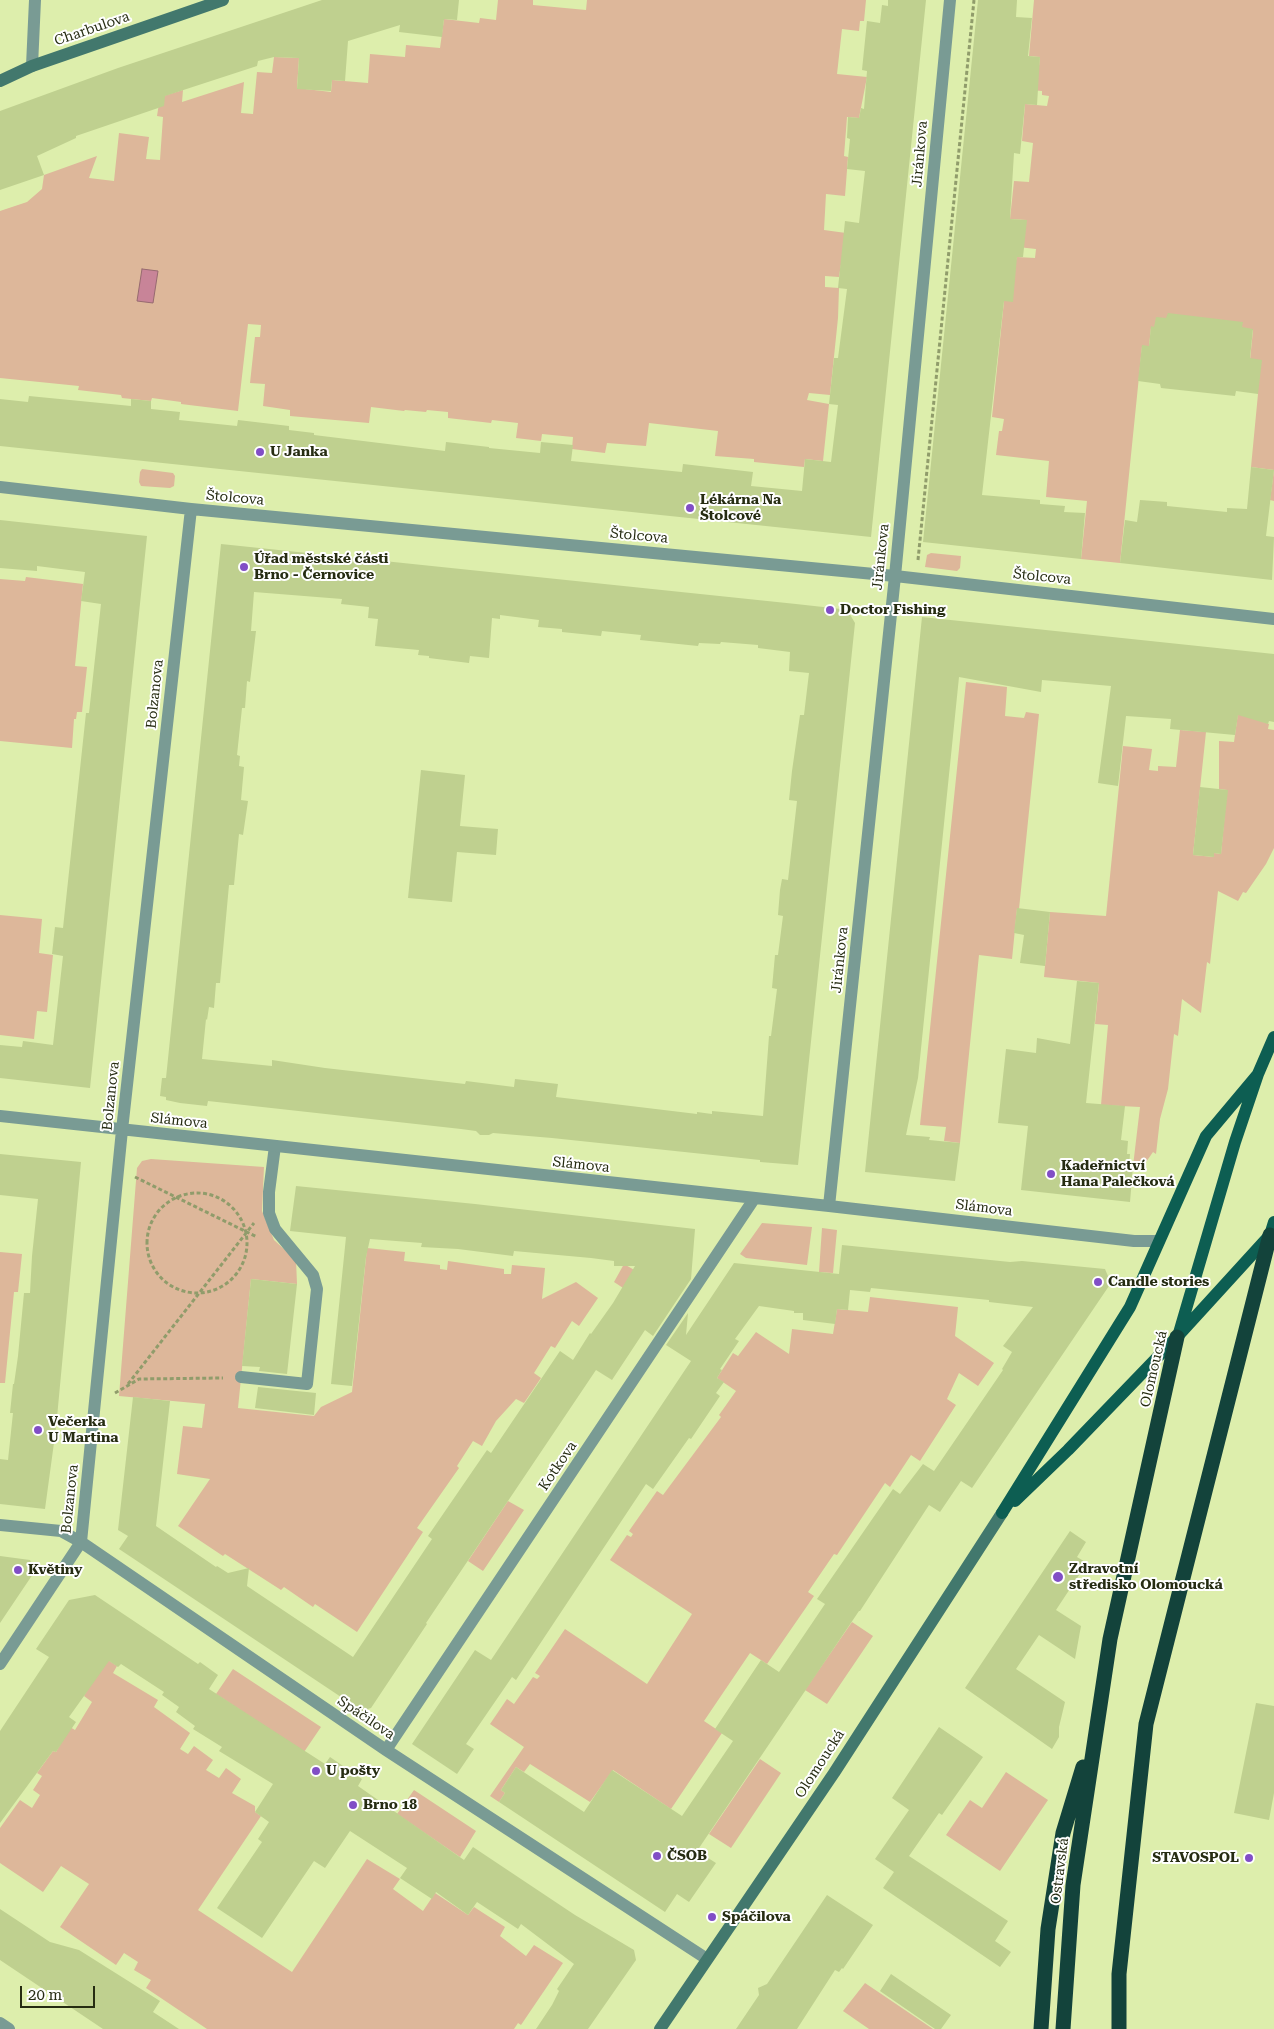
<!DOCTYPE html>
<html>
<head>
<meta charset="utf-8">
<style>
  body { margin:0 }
  #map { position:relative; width:1274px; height:2029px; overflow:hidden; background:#ddeeac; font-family:"Roboto Serif",serif }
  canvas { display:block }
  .scale { position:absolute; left:20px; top:1986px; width:75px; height:22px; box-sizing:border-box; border:2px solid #262c12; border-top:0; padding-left:6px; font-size:15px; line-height:18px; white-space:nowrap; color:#262c12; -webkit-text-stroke:4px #fff; paint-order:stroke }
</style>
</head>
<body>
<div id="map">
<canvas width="1274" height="2029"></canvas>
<div class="scale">20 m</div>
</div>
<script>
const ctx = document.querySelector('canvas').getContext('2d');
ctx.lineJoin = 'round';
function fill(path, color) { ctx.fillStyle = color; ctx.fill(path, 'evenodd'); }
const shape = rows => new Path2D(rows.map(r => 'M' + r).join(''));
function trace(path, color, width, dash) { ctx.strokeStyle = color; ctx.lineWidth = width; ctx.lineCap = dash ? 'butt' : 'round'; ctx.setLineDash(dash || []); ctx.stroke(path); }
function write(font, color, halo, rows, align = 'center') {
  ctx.font = font + ' "Roboto Serif",serif'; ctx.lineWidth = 4; ctx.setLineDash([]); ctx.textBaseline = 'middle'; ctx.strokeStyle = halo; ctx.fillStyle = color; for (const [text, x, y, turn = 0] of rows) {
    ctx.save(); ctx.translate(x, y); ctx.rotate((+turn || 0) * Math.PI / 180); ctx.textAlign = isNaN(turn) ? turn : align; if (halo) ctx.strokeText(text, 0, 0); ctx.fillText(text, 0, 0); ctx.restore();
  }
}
fill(shape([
  [498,0,533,0,533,5,586,10,587,0,866,0,864,21,860,21,859,31,842,29,837,74,867,77,859,118,847,117,844,156,848,157,845,196,826,194,824,230,846,233,839,277,825,276,825,287,839,288,838,318,830,395,809,393,807,400,829,404,823,461,805,459,804,467,754,462,754,459,715,456,718,431,649,423,646,446,607,443,605,453,572,449,573,437,542,434,541,441,516,438,518,423,492,420,491,423,448,418,448,412,427,410,426,412,405,410,404,411,371,407,369,423,290,416,290,410,263,406,265,384,250,383,255,337,260,337,261,325,248,324,238,411,181,404,181,402,152,398,151,401,122,398,121,395,78,390,79,386,0,378,0,211,27,202,42,189,44,175,97,156,89,178,114,181,119,133,149,137,146,159,160,160,163,117,157,116,160,97,183,90,182,102,244,82,241,113,253,114,257,72,272,73,274,57,299,58,297,88,331,92,332,80,368,83,370,54,405,57,406,45,440,48,444,19,479,23,480,18,496,20],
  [1034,0,1274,0,1274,501,1270,500,1274,470,1251,467,1258,394,1250,360,1253,330,1167,318,1155,328,1151,328,1149,346,1142,347,1120,563,1081,559,1087,501,1046,497,1049,461,996,455,999,431,1002,431,1004,419,992,417,1004,301,1017,257,1035,258,1036,249,1018,247,1026,220,1010,219,1014,181,1029,182,1033,143,1022,141,1025,104,1047,106,1049,96,1042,95,1042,91,1030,90,1039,66,1040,57,1029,56],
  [142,469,173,473,175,476,174,486,170,488,141,486,139,482,140,472],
  [931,553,961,556,960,568,957,571,925,567,927,555],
  [26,577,83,584,75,666,87,667,82,712,77,712,76,719,74,719,72,748,0,741,0,579,25,581],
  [966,682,1007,687,1005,716,1024,718,1026,712,1039,714,1019,909,1017,909,1012,959,979,955,960,1143,944,1141,946,1127,920,1125],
  [1238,713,1269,724,1268,729,1274,730,1274,848,1266,864,1246,893,1243,892,1238,901,1218,891,1210,964,1207,962,1201,1013,1182,999,1178,1036,1174,1034,1168,1089,1160,1119,1156,1154,1153,1152,1144,1165,1138,1163,1133,1166,1140,1107,1101,1105,1108,1025,1095,1024,1099,983,1044,977,1050,912,1106,916,1123,746,1152,749,1149,770,1158,771,1158,766,1176,767,1180,730,1206,732,1193,855,1214,857,1214,853,1221,854,1227,790,1219,789,1219,741,1234,742],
  [0,915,42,919,39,953,53,955,47,1012,37,1011,34,1039,0,1035],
  [151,1159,264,1167,262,1211,274,1240,296,1260,297,1284,251,1279,238,1408,314,1416,321,1407,352,1392,367,1248,405,1252,404,1261,440,1265,440,1269,447,1270,448,1261,504,1269,504,1274,511,1274,512,1265,545,1268,542,1299,576,1282,598,1298,579,1326,572,1321,555,1348,551,1346,534,1373,541,1378,524,1403,516,1399,496,1421,482,1446,473,1441,457,1466,459,1468,417,1528,423,1532,357,1632,315,1604,313,1607,284,1587,281,1590,225,1554,223,1556,178,1526,210,1479,177,1474,183,1426,202,1428,205,1404,119,1396,137,1168,142,1161],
  [762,1223,812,1227,807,1265,746,1258,740,1254],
  [822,1228,837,1230,833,1273,819,1272],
  [0,1252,22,1254,18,1292,14,1292,5,1383,0,1383],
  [624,1264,653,1281,658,1311,614,1282],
  [870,1297,958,1307,955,1336,994,1363,978,1386,959,1373,947,1399,956,1405,920,1461,911,1455,890,1487,885,1483,837,1555,834,1554,808,1592,814,1596,767,1664,750,1653,704,1721,722,1733,671,1809,613,1770,590,1802,530,1764,524,1772,516,1767,501,1790,505,1793,499,1802,490,1796,524,1747,490,1724,507,1699,514,1704,533,1677,537,1679,540,1676,535,1673,565,1629,647,1684,692,1614,610,1560,627,1535,631,1537,633,1534,629,1531,657,1491,663,1495,721,1417,719,1415,736,1391,717,1378,733,1353,738,1356,756,1332,789,1354,792,1329,833,1334,837,1309,868,1312],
  [508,1501,524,1510,483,1571,468,1561],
  [852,1622,873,1636,827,1704,805,1690],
  [105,1658,117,1666,113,1673,158,1700,154,1707,190,1733,180,1749,188,1754,194,1746,213,1760,206,1770,219,1778,226,1768,241,1779,232,1793,255,1806,255,1812,261,1816,198,1910,292,1972,367,1859,400,1879,393,1889,423,1911,435,1893,468,1915,474,1907,505,1927,500,1936,526,1956,534,1945,563,1963,521,2025,518,2023,514,2029,207,2029,146,1988,151,1980,134,1970,138,1962,124,1953,116,1965,60,1927,89,1884,61,1866,43,1892,0,1863,0,1828,20,1800,32,1808,40,1795,33,1790,42,1776,37,1773,53,1751,56,1752,70,1727,75,1730,92,1702,84,1696],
  [233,1669,321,1727,304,1752,216,1694],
  [760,1759,781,1773,731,1848,709,1834],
  [1006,1772,1048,1800,1000,1871,946,1835,970,1800,982,1808],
  [414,1790,476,1831,460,1857,397,1814],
  [865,1983,933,2029,869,2029,843,2011]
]), '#ddb79a');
const water = shape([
  [142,269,158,271,153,303,137,301,142,269]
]);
fill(water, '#c88498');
trace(water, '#976a70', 1);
fill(shape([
  [322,0,459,0,457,20,444,19,442,37,399,32,400,25,348,41,345,81,332,80,331,91,297,89,299,58,274,57,258,61,257,66,165,96,164,106,76,136,76,138,37,156,44,175,0,190,0,111,118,68],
  [888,0,926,0,871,537,0,446,0,399,28,402,29,396,131,406,131,399,151,401,151,409,180,412,179,420,237,426,238,420,289,426,289,430,314,433,314,435,445,451,446,442,489,447,489,448,540,453,541,442,573,445,571,461,682,472,683,464,753,472,751,486,802,491,805,459,831,462,838,405,829,404,834,358,838,358,847,289,838,288,845,221,859,223,865,171,847,169,850,139,847,138,848,117,859,118,861,108,864,109,867,71,862,70,867,21,880,23,882,5,888,6],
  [978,0,1017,0,1016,17,1032,18,1028,56,1040,57,1037,105,1025,104,1020,154,1014,153,1010,219,1027,220,1023,257,1017,257,1013,302,1004,301,982,495,1040,500,1040,504,1065,506,1064,512,1085,513,1081,559,923,542],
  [1168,313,1243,322,1242,327,1253,329,1250,358,1262,360,1258,394,1236,391,1235,396,1161,388,1160,384,1138,381,1142,345,1149,346,1151,326,1154,327,1156,317,1166,318],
  [1251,467,1274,470,1266,536,1274,537,1272,580,1120,563,1125,520,1137,522,1140,500,1167,502,1167,506,1227,512,1227,508,1247,509],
  [0,520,147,536,90,1088,0,1078,0,1045,22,1047,23,1041,53,1045,63,956,52,954,55,927,63,928,86,713,89,713,101,604,81,601,85,572,37,566,37,571,0,568],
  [221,544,796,604,841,609,849,613,855,623,798,1165,760,1162,760,1160,552,1138,493,1133,489,1135,480,1135,476,1131,461,1129,208,1101,207,1106,180,1103,166,1100,166,1097,160,1096,162,1078,166,1078],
  [254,592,342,599,341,604,369,607,368,618,378,619,375,646,419,650,418,655,429,656,429,658,469,663,470,656,489,658,492,618,500,619,500,615,539,620,538,627,562,629,562,632,601,636,602,631,641,635,640,640,698,646,699,643,720,644,721,642,758,645,758,648,790,652,789,671,809,673,804,715,800,715,792,771,789,800,797,801,788,880,782,879,780,890,778,915,783,916,778,955,775,955,772,988,777,989,771,1036,769,1036,763,1116,712,1111,712,1114,697,1112,697,1114,556,1097,558,1084,515,1079,514,1087,466,1081,465,1084,325,1068,272,1060,272,1066,202,1059,206,1019,207,1020,209,1007,214,1008,216,983,220,983,229,885,234,885,239,834,243,835,248,801,241,800,244,767,239,766,240,756,237,755,242,708,245,708,247,681,250,682,256,631,251,631],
  [922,617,1274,654,1274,722,1269,721,1268,724,1238,715,1235,735,1170,729,1171,719,1126,716,1118,786,1098,783,1111,686,1042,680,1041,692,959,677,918,1078,906,1135,930,1137,929,1140,960,1143,955,1181,865,1172],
  [421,770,465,775,460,826,498,829,496,855,457,852,452,902,408,898],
  [1200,787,1228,790,1221,854,1214,853,1214,857,1193,855],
  [1017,908,1050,912,1045,966,1020,963,1024,935,1014,933],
  [1077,981,1099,983,1086,1103,1125,1106,1121,1140,1128,1141,1127,1154,1130,1154,1129,1166,1133,1166,1130,1202,1021,1190,1028,1126,998,1123,1006,1049,1036,1053,1037,1038,1070,1044],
  [0,1154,81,1162,56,1428,45,1509,0,1504,0,1459,8,1460,13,1413,10,1413,13,1384,14,1384,18,1356,24,1293,30,1293,32,1256,38,1199,0,1195],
  [296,1186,475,1204,695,1229,691,1279,653,1336,645,1330,612,1380,596,1370,426,1623,427,1624,371,1708,362,1711,119,1549,128,1536,118,1530,133,1397,170,1401,156,1526,216,1567,217,1566,228,1573,249,1568,247,1586,353,1657,432,1539,428,1536,487,1450,491,1453,560,1351,573,1360,590,1333,591,1334,613,1303,635,1266,614,1266,614,1261,591,1258,514,1251,513,1256,458,1249,421,1247,422,1243,370,1239,366,1257,352,1386,331,1384,346,1237,290,1231],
  [842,1245,1010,1262,1022,1261,1105,1269,1111,1283,972,1488,961,1481,940,1512,929,1505,860,1611,859,1611,697,1851,716,1863,689,1902,677,1894,665,1912,499,1802,505,1793,501,1790,516,1767,584,1812,612,1770,682,1816,733,1741,715,1729,761,1660,779,1672,825,1604,817,1599,893,1489,900,1494,923,1464,934,1471,1003,1370,1002,1369,1012,1352,1003,1346,1033,1307,989,1302,989,1300,871,1288,870,1292,850,1290,848,1310,837,1309,835,1324,803,1320,803,1313,794,1313,794,1311,759,1306,735,1339,739,1341,720,1369,722,1370,717,1378,724,1382,716,1393,720,1396,691,1439,689,1438,653,1489,646,1484,516,1680,512,1677,466,1744,474,1749,457,1774,412,1744,475,1650,491,1660,691,1361,666,1345,688,1313,686,1335,734,1263,839,1274],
  [251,1279,297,1284,287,1374,259,1371,260,1367,242,1366],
  [258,1387,316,1393,314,1415,255,1408],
  [1070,1531,1086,1542,1077,1557,1087,1563,1056,1610,1081,1626,1075,1659,1039,1635,1016,1669,1065,1702,1059,1727,1059,1737,1052,1749,965,1688],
  [0,1556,30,1560,35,1571,0,1623],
  [95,1595,198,1664,200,1662,218,1675,209,1689,325,1764,330,1757,362,1779,358,1786,464,1860,473,1847,575,1915,634,1950,636,1960,588,2029,536,2029,552,2005,559,1991,557,1989,574,1964,521,1924,518,1929,477,1902,468,1915,436,1892,432,1899,400,1878,407,1868,350,1831,325,1868,314,1861,262,1938,217,1908,262,1842,258,1839,269,1822,255,1812,273,1784,219,1751,222,1747,193,1729,195,1726,176,1712,179,1707,162,1695,164,1692,121,1664,118,1667,109,1661,69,1717,76,1722,56,1752,53,1751,0,1823,0,1731,49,1657,36,1649,69,1600],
  [1256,1703,1274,1706,1274,1793,1269,1820,1234,1813],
  [939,1727,983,1757,942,1815,939,1813,909,1856,1008,1921,995,1941,1011,1952,1000,1967,883,1888,894,1872,875,1859,909,1810,892,1798],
  [827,1895,873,1925,843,1969,842,1968,839,1972,835,1970,797,2029,736,2029,759,1995,758,1988,767,1984],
  [0,1909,50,1942,79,1950,160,2001,153,2012,179,2029,103,2029,0,1960],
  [891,1974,951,2015,941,2029,935,2029,880,1991]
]), '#bfd08f');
trace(shape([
  [918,560,974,0],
  [135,1177,257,1237],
  '147 1243a50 50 0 1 1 100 0a50 50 0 1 1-100 0Z',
  [128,1384,254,1223],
  [115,1393,139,1379,223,1378]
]), '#909c6b', 3, [4, 2.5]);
trace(shape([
  [241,1377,307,1384,317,1289,313,1275,275,1229,269,1213,269,1192,275,1146]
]), '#799b94', 12);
trace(shape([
  [32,66,35,0],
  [0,487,191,509,895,576,1274,619],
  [0,1116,829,1206,1134,1241,1159,1241],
  [829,1206,895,576,950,0],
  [0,1525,61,1531,81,1542,386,1750,707,1959],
  [0,1664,81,1542,122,1130,191,509],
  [386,1750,754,1199],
  [0,2023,9,2029]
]), '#799b94', 12);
trace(shape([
  [0,81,32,66,223,0],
  [660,2029,834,1773,1002,1513]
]), '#42786d', 12);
trace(shape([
  [1179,1333,1235,1142,1258,1074,1274,1037],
  [1015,1501,1068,1450,1177,1337,1270,1235,1274,1222],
  [1002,1513,1130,1307,1206,1136,1258,1074]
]), '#0d5e52', 12);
trace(shape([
  [1041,2029,1048,1929,1063,1833,1083,1767],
  [1063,2029,1073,1885,1110,1639,1177,1337],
  [1119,2029,1119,1974,1146,1724,1270,1235]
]), '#13433b', 15);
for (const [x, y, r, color] of [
  [260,452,5,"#814ec6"],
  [690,508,5,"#814ec6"],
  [244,567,5,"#814ec6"],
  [830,610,5,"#814ec6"],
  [1051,1174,5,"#814ec6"],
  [1098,1282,5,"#814ec6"],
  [38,1430,5,"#814ec6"],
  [18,1570,5,"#814ec6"],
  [1058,1577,6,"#814ec6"],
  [316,1771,5,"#814ec6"],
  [353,1805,5,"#814ec6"],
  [657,1856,5,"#814ec6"],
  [1249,1858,5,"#814ec6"],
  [712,1917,5,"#814ec6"]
]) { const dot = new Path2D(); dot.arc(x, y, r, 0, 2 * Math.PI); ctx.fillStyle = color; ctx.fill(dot); trace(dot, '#fff', 2); }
write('14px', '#262c12', '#fff', [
  ["Charbulova",92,29,-19],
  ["Jiránkova",920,154,-85],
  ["Štolcova",235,498,5],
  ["Štolcova",639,536,5],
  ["Jiránkova",881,557,-84],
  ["Štolcova",1042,577,6],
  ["Bolzanova",155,694,-84],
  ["Jiránkova",840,960,-84],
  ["Bolzanova",111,1096,-84],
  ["Slámova",179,1121,6],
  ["Slámova",581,1165,6],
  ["Slámova",984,1208,7],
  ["Olomoucká",1154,1369,-77],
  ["Kotkova",558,1466,-56],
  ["Bolzanova",70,1499,-84],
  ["Spáčilova",366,1718,34],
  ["Olomoucká",820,1764,-57],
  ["Ostravská",1060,1871,-83]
]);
write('bold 14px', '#262c12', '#fff', [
  ["U Janka",270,452],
  ["Lékárna Na",700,500],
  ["Štolcové",700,516],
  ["Úřad městské části",254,559],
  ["Brno - Černovice",254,575],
  ["Doctor Fishing",840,610],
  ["Kadeřnictví",1061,1166],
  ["Hana Palečková",1061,1182],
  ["Candle stories",1108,1282],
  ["Večerka",48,1422],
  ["U Martina",48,1438],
  ["Zdravotní",1069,1569],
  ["středisko Olomoucká",1069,1585],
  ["Květiny",28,1570],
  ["U pošty",326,1771],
  ["Brno 18",363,1805],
  ["ČSOB",667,1856],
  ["STAVOSPOL",1239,1858,"right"],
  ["Spáčilova",722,1917]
], 'left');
</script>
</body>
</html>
